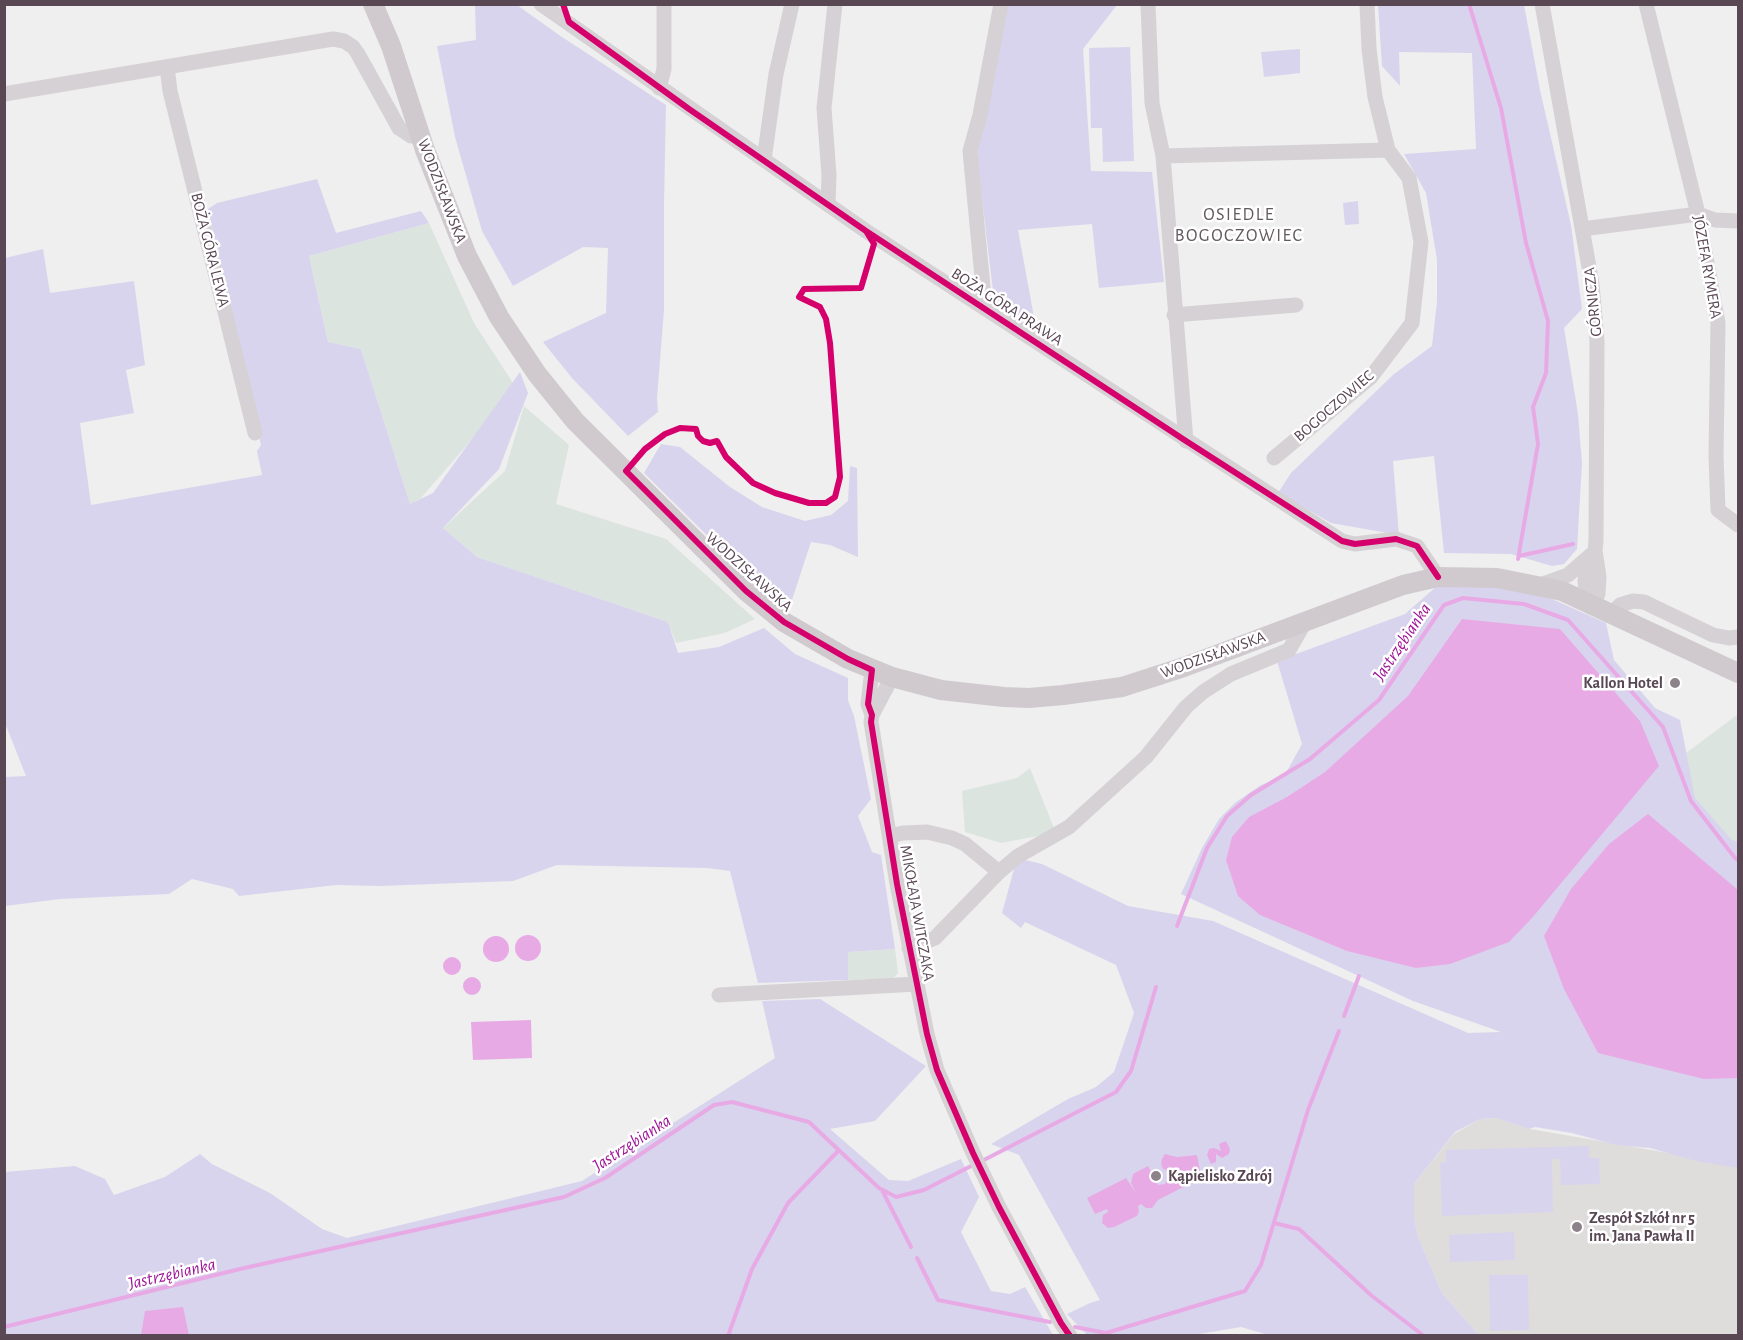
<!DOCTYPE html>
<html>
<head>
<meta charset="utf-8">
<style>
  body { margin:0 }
  #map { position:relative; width:1743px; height:1340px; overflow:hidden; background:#eeefee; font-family:"Alegreya Sans",sans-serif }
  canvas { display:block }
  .frame { position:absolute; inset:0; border:6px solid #594754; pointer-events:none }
</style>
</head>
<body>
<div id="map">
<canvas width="1743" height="1340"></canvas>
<div class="frame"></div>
</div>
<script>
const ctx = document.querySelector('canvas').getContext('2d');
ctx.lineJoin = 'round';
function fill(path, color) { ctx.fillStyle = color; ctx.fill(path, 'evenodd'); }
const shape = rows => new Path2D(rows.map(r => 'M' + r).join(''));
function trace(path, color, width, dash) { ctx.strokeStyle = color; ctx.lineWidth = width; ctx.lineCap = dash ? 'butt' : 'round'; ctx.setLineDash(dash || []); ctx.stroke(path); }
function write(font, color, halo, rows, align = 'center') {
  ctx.font = font + ' "Alegreya Sans",sans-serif'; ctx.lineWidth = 5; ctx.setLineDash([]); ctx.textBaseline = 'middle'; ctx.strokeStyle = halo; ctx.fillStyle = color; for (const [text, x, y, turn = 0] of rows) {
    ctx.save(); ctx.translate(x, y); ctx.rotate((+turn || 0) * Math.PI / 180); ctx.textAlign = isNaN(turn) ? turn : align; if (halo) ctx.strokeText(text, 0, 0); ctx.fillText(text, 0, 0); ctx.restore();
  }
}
fill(shape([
  [429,223,474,323,513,383,480,430,420,499,410,504,361,349,328,342,309,256],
  [524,406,569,445,556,504,666,539,755,619,725,633,676,643,668,622,477,557,443,528,505,471],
  [1738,709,1738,851,1698,811,1682,756,1737,715],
  [1030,768,1054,828,1038,836,1001,843,965,832,962,791,1017,778],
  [895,949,898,973,893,979,848,980,848,952]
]), '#dce4e0');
fill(shape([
  [1496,1118,1530,1129,1738,1165,1738,1335,1479,1335,1442,1293,1418,1237,1414,1217,1414,1184,1454,1134,1480,1119]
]), '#dedddc');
fill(shape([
  [475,5,517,5,559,35,666,105,664,204,664,310,657,398,658,412,628,436,572,378,543,342,606,313,608,248,583,247,513,286,482,231,455,137,437,46,476,40],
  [995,5,1117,5,1083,49,1091,171,1152,172,1164,282,1099,288,1092,224,1018,230,1038,339,1004,310,993,291,977,157],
  [1378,5,1524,5,1540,90,1571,225,1582,309,1564,328,1578,414,1582,463,1577,549,1564,564,1552,566,1511,554,1444,553,1434,456,1393,461,1399,535,1331,523,1278,493,1291,473,1394,374,1432,346,1437,302,1437,260,1426,193,1404,154,1476,149,1472,53,1399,52,1400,86,1382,66],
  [1130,47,1134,161,1103,162,1102,128,1091,128,1089,48],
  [1300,49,1300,73,1264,77,1261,52],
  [317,179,336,233,421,211,429,223,309,256,328,342,361,349,410,504,433,493,520,372,528,393,499,469,443,528,477,557,668,622,678,653,719,647,764,628,795,654,848,678,848,700,854,716,871,799,858,816,872,852,881,855,895,949,848,952,848,980,758,983,730,871,707,868,557,865,513,881,380,886,336,885,239,896,233,889,192,879,169,894,60,899,5,906,5,777,26,776,5,723,5,258,43,249,50,293,134,281,145,365,126,370,134,413,80,423,91,505,262,475,257,451,261,445,208,209,217,203],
  [1358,201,1359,224,1345,225,1343,203],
  [661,444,680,447,730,487,762,507,805,521,831,515,848,501,850,466,857,468,858,557,830,545,811,542,789,609,745,573,644,473],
  [1486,583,1552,599,1606,623,1614,660,1655,708,1680,720,1695,798,1732,840,1738,842,1738,1168,1696,1161,1650,1148,1616,1145,1572,1133,1535,1127,1529,1129,1496,1118,1480,1119,1455,1132,1414,1184,1414,1217,1418,1237,1442,1293,1479,1335,1272,1336,1241,1327,1193,1335,1087,1335,1067,1314,1090,1303,1100,1300,1019,1155,991,1144,1068,1099,1096,1087,1114,1072,1134,1013,1116,965,1025,922,1021,928,1002,913,1017,858,1042,864,1128,906,1213,921,1468,1033,1501,1032,1413,1001,1181,894,1202,848,1219,819,1236,802,1261,785,1281,777,1287,771,1302,744,1277,661,1405,614,1437,586],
  [820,999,926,1066,875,1121,830,1129,889,1180,908,1181,961,1159,979,1197,961,1232,991,1291,1010,1294,1025,1287,1053,1335,5,1336,5,1172,75,1166,105,1179,114,1195,165,1177,200,1154,212,1164,270,1193,322,1229,347,1238,582,1181,775,1058,762,1001],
  [1589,1146,1589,1158,1599,1158,1600,1184,1561,1185,1560,1159,1552,1159,1553,1212,1442,1216,1440,1163,1446,1162,1446,1150],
  [1514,1232,1515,1260,1450,1262,1449,1235],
  [1489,1275,1528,1275,1529,1330,1490,1331]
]), '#d9d4ed');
fill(shape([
  [1462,619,1560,629,1640,721,1659,766,1532,918,1509,942,1450,964,1416,968,1347,951,1260,915,1238,896,1226,860,1232,837,1249,817,1287,797,1325,772,1408,696],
  [1648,814,1738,890,1738,1078,1704,1079,1598,1053,1564,989,1544,936,1571,889,1609,844],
  '515 948a13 13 0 1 1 26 0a13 13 0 1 1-26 0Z',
  '483 949a13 13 0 1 1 26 0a13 13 0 1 1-26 0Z',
  '443 966a9 9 0 1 1 18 0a9 9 0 1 1-18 0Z',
  '463 986a9 9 0 1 1 18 0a9 9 0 1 1-18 0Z',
  [531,1020,532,1058,473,1060,471,1022],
  [1226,1141,1230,1149,1229,1154,1222,1158,1216,1154,1216,1162,1211,1164,1207,1155,1209,1149,1214,1148,1221,1151,1219,1144],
  [1165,1154,1177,1157,1197,1155,1201,1175,1197,1180,1158,1200,1152,1208,1146,1208,1141,1204,1138,1206,1139,1211,1137,1216,1114,1227,1108,1228,1102,1223,1103,1215,1108,1212,1107,1209,1095,1214,1087,1198,1126,1178,1136,1193,1131,1183,1133,1174,1148,1166,1158,1185,1165,1184,1169,1177,1168,1171,1163,1169,1161,1164,1162,1159],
  [183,1307,189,1335,141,1335,145,1311]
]), '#e8aae5');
trace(shape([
  [1469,4,1501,108,1526,243,1548,321,1546,373,1533,407,1538,444,1518,559],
  [1519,556,1573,544],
  [1177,926,1207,848,1227,816,1251,795,1310,759,1379,700,1444,605,1463,598,1524,604,1568,620,1663,727,1691,801,1735,858,1738,860],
  [1344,1016,1359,976],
  [980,1162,1116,1092,1131,1071,1156,987],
  [883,1192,911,1247],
  [1274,1223,1299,1229,1372,1296,1424,1336],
  [917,1258,938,1300,1050,1322],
  [4,1327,240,1269,564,1197,605,1178,714,1105,732,1102,809,1122,879,1188,896,1197,924,1190,973,1165],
  [1075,1327,1106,1333,1245,1291,1261,1265,1308,1110,1339,1031],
  [728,1336,752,1269,788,1203,839,1150]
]), '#e8aae5', 4);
trace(shape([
  [541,4,866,231,1342,541,1355,544,1396,539,1417,546,1438,577],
  [1148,4,1152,103,1163,156,1186,441],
  [1542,4,1592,284,1597,341,1596,542,1595,550,1587,568,1585,581,1587,601],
  [1646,4,1698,214,1718,323,1716,456,1718,510,1738,525],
  [167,67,170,91,255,433],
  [659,88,664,69,664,4],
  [4,94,333,39,344,41,353,47,358,54,399,128,411,136,421,136],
  [1163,156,1388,150],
  [764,160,776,74,792,4],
  [828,205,829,175,824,108,835,4],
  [1582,229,1698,214,1715,220,1738,221],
  [985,308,970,151,980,115,1001,4],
  [1174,315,1296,305],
  [1274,458,1371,377,1412,323,1421,242,1409,178,1388,150,1375,97,1369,49,1367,4],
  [1540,585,1568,575,1591,555],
  [1593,605,1598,594,1599,577,1595,550],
  [1612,613,1620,605,1633,601,1644,602,1713,635,1729,638,1738,637],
  [872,670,868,704,872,715,871,722,897,884,927,1034,937,1070,973,1153,999,1207,1061,1323,1070,1336],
  [872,715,892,677],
  [890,836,903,833,927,832,952,838,965,844,999,872],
  [909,948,935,938,999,872,1018,856,1069,827,1146,757,1186,707,1203,692,1231,674,1289,650,1305,622],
  [719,995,917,984]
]), '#d6d1d4', 15);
trace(shape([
  [373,4,391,46,425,150,467,256,499,317,537,374,575,421,746,591,784,622,848,659,892,677,941,690,1004,697,1029,698,1063,695,1122,687,1184,667,1403,585,1438,577,1497,578,1562,591,1738,673]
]), '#d0cacf', 20);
trace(shape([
  [563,4,569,22,689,109,866,231,1186,441,1342,541,1355,544,1396,539,1417,546,1438,577],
  [866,231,874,244,861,288,804,289,799,297,820,307,826,319,830,343,840,477,835,497,826,503,809,503,775,493,753,483,726,457,717,441,710,443,703,441,698,436,696,429,680,428,665,434,645,449,626,471,746,591,784,622,848,659,872,670,868,704,872,715,871,722,897,884,927,1034,937,1070,973,1153,999,1207,1061,1323,1070,1336]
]), '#d6006c', 6);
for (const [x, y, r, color] of [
  [1675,683,6,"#8d828a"],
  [1156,1176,6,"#8d828a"],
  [1577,1227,6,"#8d828a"]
]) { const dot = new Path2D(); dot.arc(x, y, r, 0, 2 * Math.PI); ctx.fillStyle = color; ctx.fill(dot); trace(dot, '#fff', 2); }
write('16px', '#594754', '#fff', [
  ["WODZISŁAWSKA",442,191,69],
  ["BOŻA GÓRA LEWA",210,250,76],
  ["JÓZEFA RYMERA",1707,267,80],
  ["GÓRNICZA",1593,302,-96],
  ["BOŻA GÓRA PRAWA",1007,307,33],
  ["BOGOCZOWIEC",1334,406,-41],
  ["WODZISŁAWSKA",749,572,42],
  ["WODZISŁAWSKA",1213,655,-20],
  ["MIKOŁAJA WITCZAKA",917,913,80]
]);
write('bold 16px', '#594754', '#fff', [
  ["Kallon Hotel",1663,683,"right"],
  ["Kąpielisko Zdrój",1168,1176],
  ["Zespół Szkół nr 5",1589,1218],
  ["im. Jana Pawła II",1589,1236]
], 'left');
ctx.letterSpacing = '1.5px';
write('18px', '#625a5f', '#fff', [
  ["OSIEDLE",1239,215],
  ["BOGOCZOWIEC",1239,236]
]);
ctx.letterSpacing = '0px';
write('italic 18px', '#9f1597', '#fff', [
  ["Jastrzębianka",1402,642,-56],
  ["Jastrzębianka",632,1143,-33],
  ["Jastrzębianka",172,1274,-13]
]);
</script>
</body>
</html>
